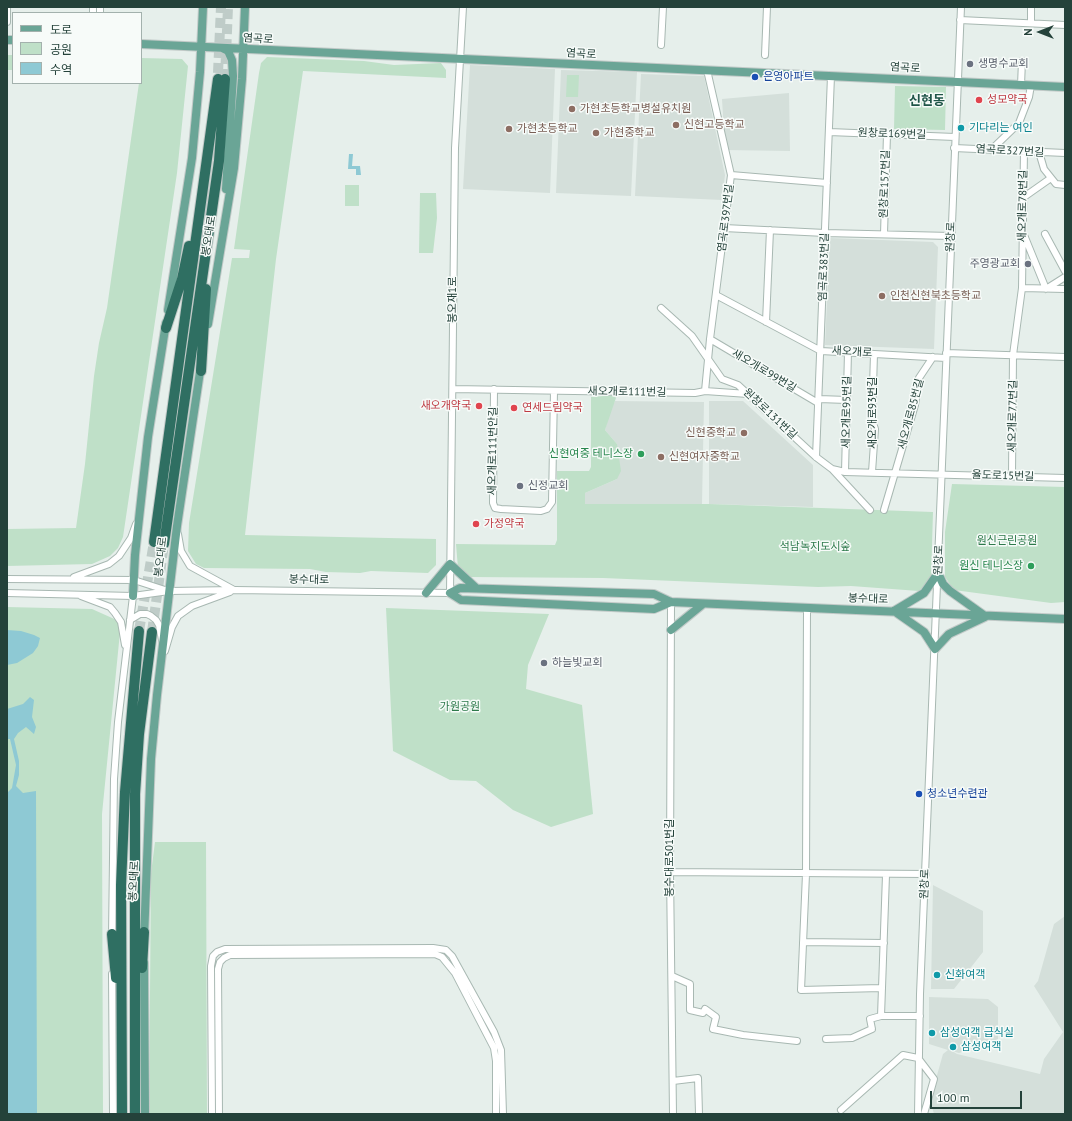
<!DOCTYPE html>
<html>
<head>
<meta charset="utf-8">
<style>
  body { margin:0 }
  #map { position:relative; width:1072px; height:1121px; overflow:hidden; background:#e6efeb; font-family:"PT Sans","Noto Sans KR",sans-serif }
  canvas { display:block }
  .frame { position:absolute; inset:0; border:8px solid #24423a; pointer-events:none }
  .legend { position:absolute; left:12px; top:12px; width:130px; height:72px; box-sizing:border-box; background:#f7fbf9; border:1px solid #a3b1ad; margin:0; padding:5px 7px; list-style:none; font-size:12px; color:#24423a }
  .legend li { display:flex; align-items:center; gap:8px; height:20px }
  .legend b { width:20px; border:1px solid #a3b1ad }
  .north { position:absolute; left:1020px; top:12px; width:40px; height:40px; -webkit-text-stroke:3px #f7fbf9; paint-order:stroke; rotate:270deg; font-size:11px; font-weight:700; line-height:16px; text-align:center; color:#24423a }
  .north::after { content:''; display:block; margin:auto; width:14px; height:18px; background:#24423a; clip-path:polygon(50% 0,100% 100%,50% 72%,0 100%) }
  .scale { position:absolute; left:930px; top:1091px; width:92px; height:18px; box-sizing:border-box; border:2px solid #24423a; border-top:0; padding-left:5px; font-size:12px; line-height:14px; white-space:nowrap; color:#24423a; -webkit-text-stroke:3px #f7fbf9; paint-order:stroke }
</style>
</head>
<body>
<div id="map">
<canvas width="1072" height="1121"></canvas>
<div class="frame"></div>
<ul class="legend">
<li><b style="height:5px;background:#6aa596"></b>도로</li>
<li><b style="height:11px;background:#bfe0c8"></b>공원</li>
<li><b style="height:11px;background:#8ec9d4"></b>수역</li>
</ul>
<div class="north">N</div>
<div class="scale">100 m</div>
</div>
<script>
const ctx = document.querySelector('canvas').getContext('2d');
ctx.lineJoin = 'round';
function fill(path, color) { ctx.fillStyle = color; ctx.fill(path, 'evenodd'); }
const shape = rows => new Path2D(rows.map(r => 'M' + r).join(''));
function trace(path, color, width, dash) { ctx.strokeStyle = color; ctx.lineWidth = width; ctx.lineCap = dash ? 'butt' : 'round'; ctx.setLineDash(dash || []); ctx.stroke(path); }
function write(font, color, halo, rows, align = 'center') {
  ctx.font = font + ' "PT Sans","Noto Sans KR",sans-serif'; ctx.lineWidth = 3; ctx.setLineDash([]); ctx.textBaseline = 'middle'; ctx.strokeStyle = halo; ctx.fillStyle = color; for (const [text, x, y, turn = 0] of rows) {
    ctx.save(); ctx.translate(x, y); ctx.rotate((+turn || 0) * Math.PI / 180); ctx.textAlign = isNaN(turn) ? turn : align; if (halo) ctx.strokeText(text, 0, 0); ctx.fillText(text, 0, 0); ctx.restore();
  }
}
fill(shape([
  [470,65,555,69,550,193,463,189],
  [561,70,637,72,631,196,556,193],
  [641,74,704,76,725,175,722,200,635,196],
  [789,93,790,151,725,150,722,99],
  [830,238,933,242,938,247,934,349,825,345],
  [615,401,704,402,702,504,584,504,585,493,617,479,617,444,605,430,610,410],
  [709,401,743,401,813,465,813,507,709,504],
  [933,885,983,911,983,952,954,989,931,989],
  [1065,916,1065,1114,934,1114,930,1100,943,1054,948,1050,929,1044,929,997,988,999,998,1007,998,1040,959,1053,952,1051,957,1054,1040,1074,1044,1059,1063,1032,1034,986,1038,981,1054,924]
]), '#d4dfda');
fill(shape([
  [7,55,13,55,13,70,7,70],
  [267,57,364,61,394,65,441,63,446,70,446,78,303,71,276,259,245,535,436,539,436,565,428,573,371,571,360,573,326,572,310,569,204,568,196,564,188,551,189,523,232,258,249,258,250,250,234,249,259,73,261,63],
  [141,58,182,59,188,66,177,173,123,537,118,548,110,556,92,564,7,566,7,529,76,528,85,464,94,376,99,343,107,308,139,83,141,83],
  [567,75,579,75,578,97,566,97],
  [895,86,946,87,945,130,894,129],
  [345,185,359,185,359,206,345,206],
  [420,193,436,193,437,218,433,253,419,253],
  [617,395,605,430,617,444,621,471,617,479,585,493,585,504,709,504,933,512,931,579,919,591,851,586,818,587,603,578,470,577,463,574,458,568,456,544,555,545,557,540,557,471,589,471,591,467,591,397],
  [952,484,1065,487,1065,602,1051,603,954,590,945,577,945,532],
  [7,607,92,609,121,622,102,814,103,1114,7,1114],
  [386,608,549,614,528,665,526,689,582,705,593,814,551,827,513,810,476,781,450,780,393,751],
  [155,842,206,842,207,1114,149,1114,151,873]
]), '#bfe0c8');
fill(shape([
  [349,154,353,154,352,166,360,166,361,175,356,175,356,169,348,169],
  [7,630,21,631,34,635,40,638,38,646,33,653,17,663,7,665],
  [30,697,34,700,32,717,36,727,34,734,26,727,18,733,14,739,19,761,19,775,16,786,23,793,36,791,37,1114,7,1114,7,793,12,788,16,765,10,739,7,739,7,709,23,704]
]), '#8ec9d4');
trace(shape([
  [218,73,221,7],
  [225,79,228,7],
  [139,631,154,542],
  [152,632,164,544]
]), '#bfccc8', 10, [10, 5]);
const minor = shape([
  [93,13,93,7],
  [100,13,100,7],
  [960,20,1065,25],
  [7,22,7,7],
  [1031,23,1031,7],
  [661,45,663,7],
  [765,55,767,7],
  [1021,85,1022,61],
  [829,132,955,137],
  [954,148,1065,153],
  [991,150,1019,123,1029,97,1031,85],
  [1039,152,1044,169,1056,184,1065,185],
  [731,175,827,183],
  [1024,197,1051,178],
  [724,228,825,233,951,236],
  [884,234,887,134],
  [1045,234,1065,271],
  [1024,235,1046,289,1065,277],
  [1022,288,1065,289],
  [716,295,821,351,946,358],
  [661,308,692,336,722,379,738,385,816,457,832,469,845,472,1065,478],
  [766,322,770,230],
  [710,339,818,403],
  [946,353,1065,357],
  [453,389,695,393,705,391,748,394],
  [494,389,493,503,495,508,501,509,541,511,547,509,552,502,554,391],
  [705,391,710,339,731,175,707,70],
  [819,399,847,400],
  [816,457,831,76],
  [832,469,870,510],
  [845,472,848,352],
  [872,472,875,429,872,420,874,354],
  [1012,476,1013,355,1022,288,1024,151],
  [884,510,915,405,919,378,933,357],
  [178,534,181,551,190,566,234,590],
  [74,577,109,564,119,556,131,538,136,524],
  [7,579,134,580,165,590],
  [7,593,133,596,169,591,235,590,450,593,455,148,463,7],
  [81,596,110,607,115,613,121,622,125,645],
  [671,602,670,872,673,1114],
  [807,608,806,874,801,990,881,988],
  [130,620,140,614,147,614,151,616,156,620,159,625,162,640],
  [165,651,172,627,178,616,192,606,230,592],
  [670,872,926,874],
  [886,875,881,1016,920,1016],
  [112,937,114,779,118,722,133,596],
  [803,942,884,943],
  [112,974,113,1114],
  [672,976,690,984,690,1010,703,1013,705,1009,716,1017,713,1029,743,1035,797,1041],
  [826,1039,852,1038,872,1029,870,1019,881,1016],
  [918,1058,934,1079,924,1114],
  [673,1081,698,1078,699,1114],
  [841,1110,903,1055,918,1058],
  [212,1114,211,966,213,956,217,952,225,949,433,948,446,950,452,956,494,1032,501,1050,503,1114],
  [219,1114,218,969,220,962,224,958,230,955,435,954,442,957,455,973,494,1048,496,1061,496,1114],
  [918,1114,920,994,961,7]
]);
const major = shape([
  [7,40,13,40],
  [141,44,1065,87],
  [222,48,228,51,232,60,233,76,226,189],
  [168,310,192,158,200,72,203,7],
  [208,324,234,168,242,79,245,7],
  [938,573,924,593,894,611,924,632,935,649,949,634,985,617],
  [938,573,943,584,950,591,985,616],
  [426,593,450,564,476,588],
  [133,596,135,555,148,437,166,323],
  [671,602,654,609,461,600,450,593,460,588,654,594,671,602,1065,619],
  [671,630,703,604],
  [144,938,151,759,157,695,177,526,201,365],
  [144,963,145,1114]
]);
const highway = shape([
  [166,328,182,279,189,246],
  [201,371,206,289],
  [154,542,218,79],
  [164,544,219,161,225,79],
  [112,934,116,978],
  [142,968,144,932],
  [122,1114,121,885,125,792,139,631],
  [135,1114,135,794,139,734,152,632]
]);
trace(minor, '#a8b8b2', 8);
trace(major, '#c2cac8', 10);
trace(highway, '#c2cac8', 12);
trace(minor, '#fff', 6);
trace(major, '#6aa596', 8);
trace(highway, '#2f6f62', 10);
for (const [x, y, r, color] of [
  [970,64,4,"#6b7280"],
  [755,77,4,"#1a4fb4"],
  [979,100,4,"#e0444e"],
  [572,109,4,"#8d6e63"],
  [676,125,4,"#8d6e63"],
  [961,128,4,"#0f9aa8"],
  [509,129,4,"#8d6e63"],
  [596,133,4,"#8d6e63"],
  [1028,264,4,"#6b7280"],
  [882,296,4,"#8d6e63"],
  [479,406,4,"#e0444e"],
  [514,408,4,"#e0444e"],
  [744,433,4,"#8d6e63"],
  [641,454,4,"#2e9e5b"],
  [661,457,4,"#8d6e63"],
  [520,486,4,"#6b7280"],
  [476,524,4,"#e0444e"],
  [1031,566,4,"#2e9e5b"],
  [544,663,4,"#6b7280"],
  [919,794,4,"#1a4fb4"],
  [937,975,4,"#0f9aa8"],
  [932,1033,4,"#0f9aa8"],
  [953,1047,4,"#0f9aa8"]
]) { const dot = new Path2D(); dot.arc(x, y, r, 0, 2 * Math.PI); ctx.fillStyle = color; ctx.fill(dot); trace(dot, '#f7fbf9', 1.5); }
write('11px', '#24423a', '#f7fbf9', [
  ["염곡로",258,39,3],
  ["염곡로",581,54,3],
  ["염곡로",905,68,3],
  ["원창로169번길",892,134,2],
  ["염곡로327번길",1010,151,3],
  ["원창로157번길",885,184,-88],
  ["새오개로78번길",1023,206,-89],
  ["염곡로397번길",726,218,-83],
  ["봉오대로",209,236,-81],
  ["원창로",951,237,-88],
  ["염곡로383번길",824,267,-88],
  ["봉오재1로",453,300,-90],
  ["새오개로",852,352,3],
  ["새오개로99번길",764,371,31],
  ["새오개로111번길",627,392,1],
  ["새오개로95번길",847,412,-89],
  ["새오개로93번길",873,413,-90],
  ["원창로131번길",770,414,43],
  ["새오개로85번길",911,414,-75],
  ["새오개로77번길",1013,416,-89],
  ["새오개로111번안길",493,451,-89],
  ["율도로15번길",1003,476,2],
  ["봉오대로",161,557,-83],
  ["원창로",939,560,-88],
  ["봉수대로",309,580,1],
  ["봉수대로",868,599,2],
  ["봉수대로501번길",670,858,-90],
  ["봉오대로",134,881,-87],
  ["원창로",925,884,-88]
]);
write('11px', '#5b616d', '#f7fbf9', [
  ["생명수교회",978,64],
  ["주영광교회",1020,264,"right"],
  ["신정교회",528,486],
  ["하늘빛교회",552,663]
], 'left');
write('11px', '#164399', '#f7fbf9', [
  ["은영아파트",763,77],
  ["청소년수련관",927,794]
], 'left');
write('11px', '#be3a42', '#f7fbf9', [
  ["성모약국",987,100],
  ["새오개약국",471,406,"right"],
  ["연세드림약국",522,408],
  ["가정약국",484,524]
], 'left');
write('11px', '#785e54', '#f7fbf9', [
  ["가현초등학교병설유치원",580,109],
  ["신현고등학교",684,125],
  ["가현초등학교",517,129],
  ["가현중학교",604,133],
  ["인천신현북초등학교",890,296],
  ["신현중학교",736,433,"right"],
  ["신현여자중학교",669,457]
], 'left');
write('11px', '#0d838f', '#f7fbf9', [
  ["기다리는 여인",969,128],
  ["신화여객",945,975],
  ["삼성여객 급식실",940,1033],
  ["삼성여객",961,1047]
], 'left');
write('11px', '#27864d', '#f7fbf9', [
  ["신현여중 테니스장",633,454],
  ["원신 테니스장",1023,566]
], 'right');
write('11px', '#2d7a4b', '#f7fbf9', [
  ["원신근린공원",1007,541],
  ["석남녹지도시숲",815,547],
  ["가원공원",460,707]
]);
write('bold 13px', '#1f5548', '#f7fbf9', [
  ["신현동",927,101]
]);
</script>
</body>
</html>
